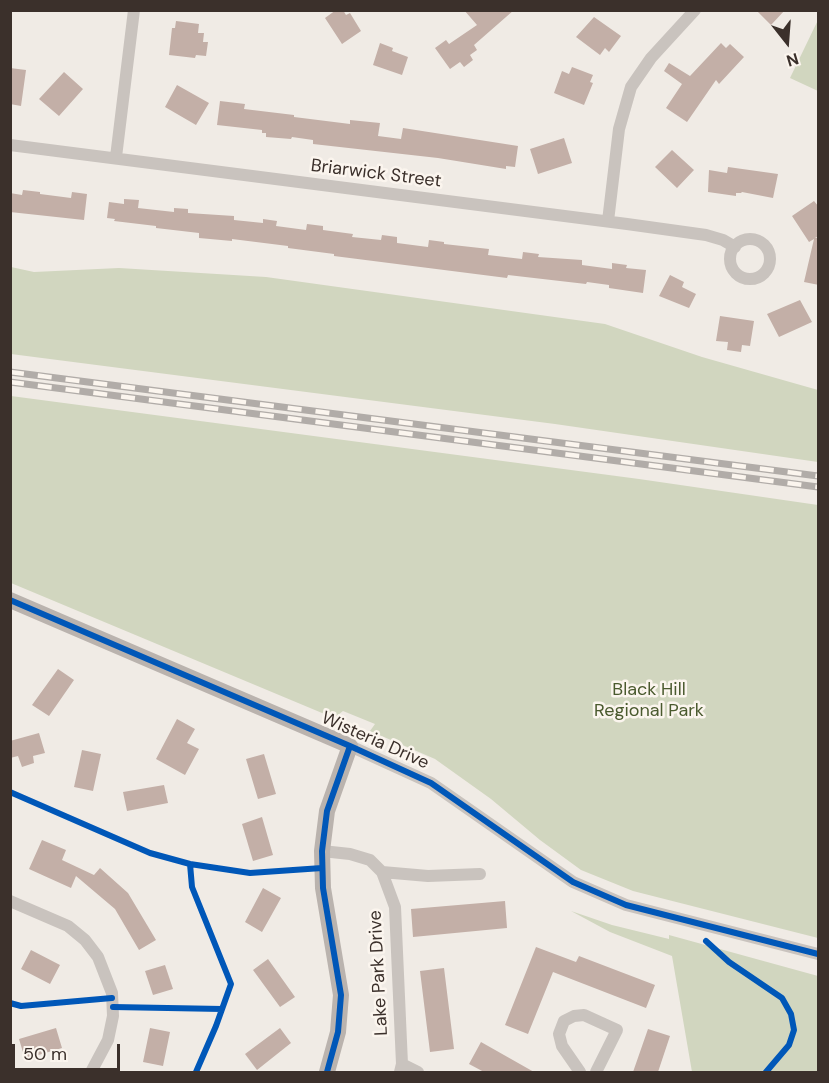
<!DOCTYPE html>
<html>
<head>
<meta charset="utf-8">
<style>
  body { margin:0 }
  #map { position:relative; width:829px; height:1083px; overflow:hidden; background:#f0ebe5; font-family:"DM Sans",sans-serif }
  canvas { display:block }
  .frame { position:absolute; inset:0; border:12px solid #3b302b; pointer-events:none }
  .north { position:absolute; left:757px; top:12px; width:60px; height:60px; -webkit-text-stroke:4px #fbf5ee; paint-order:stroke; rotate:163deg; font-size:16px; font-weight:700; line-height:24px; text-align:center; color:#3b302b }
  .north::after { content:''; display:block; margin:auto; width:21px; height:27px; background:#3b302b; clip-path:polygon(50% 0,100% 100%,50% 72%,0 100%) }
  .scale { position:absolute; left:12px; top:1044px; width:108px; height:27px; box-sizing:border-box; border:3px solid #3b302b; border-top:0; padding-left:8px; font-size:18px; line-height:21px; white-space:nowrap; color:#3b302b; -webkit-text-stroke:4px #fbf5ee; paint-order:stroke }
</style>
</head>
<body>
<div id="map">
<canvas width="829" height="1083"></canvas>
<div class="frame"></div>
<div class="north">N</div>
<div class="scale">50 m</div>
</div>
<script>
const ctx = document.querySelector('canvas').getContext('2d');
ctx.lineJoin = 'round';
function fill(path, color) { ctx.fillStyle = color; ctx.fill(path, 'evenodd'); }
const shape = rows => new Path2D(rows.map(r => 'M' + r).join(''));
function trace(path, color, width, dash) { ctx.strokeStyle = color; ctx.lineWidth = width; ctx.lineCap = dash ? 'butt' : 'round'; ctx.setLineDash(dash || []); ctx.stroke(path); }
function write(font, color, halo, rows, align = 'center') {
  ctx.font = font + ' "DM Sans",sans-serif'; ctx.lineWidth = 5; ctx.setLineDash([]); ctx.textBaseline = 'middle'; ctx.strokeStyle = halo; ctx.fillStyle = color; for (const [text, x, y, turn = 0] of rows) {
    ctx.save(); ctx.translate(x, y); ctx.rotate((+turn || 0) * Math.PI / 180); ctx.textAlign = isNaN(turn) ? turn : align; if (halo) ctx.strokeText(text, 0, 0); ctx.fillText(text, 0, 0); ctx.restore();
  }
}
fill(shape([
  [818,20,818,91,790,78],
  [11,267,34,272,119,268,266,277,605,324,702,357,818,390,818,462,555,424,11,354],
  [11,396,639,479,818,505,818,938,633,891,581,870,540,840,491,799,435,759,370,731,375,724,343,711,334,718,11,583],
  [571,911,612,925,669,939,669,935,818,976,818,1072,692,1072,672,956,610,932]
]), '#d1d6bf');
fill(shape([
  [336,10,343,10,346,15,350,13,361,31,342,44,325,18],
  [464,10,514,10,474,45,477,50,470,55,473,60,464,67,460,62,450,69,435,48,446,40,449,44,477,25],
  [756,10,785,10,771,25],
  [594,17,621,36,609,52,605,48,600,55,576,37],
  [176,21,199,24,198,33,204,33,203,42,208,42,206,56,196,55,195,58,169,55,172,28,175,28],
  [380,43,393,48,392,51,408,57,402,75,373,65],
  [721,43,726,48,730,44,744,57,719,84,716,80,687,122,666,108,682,84,664,71,669,63,690,76],
  [572,67,593,75,590,82,593,83,584,105,554,93,562,71,569,74],
  [10,68,26,70,21,106,10,104],
  [64,72,83,89,59,116,39,99],
  [177,85,209,103,196,125,165,107],
  [220,101,245,104,244,109,294,115,294,117,350,124,350,120,380,123,378,136,401,139,403,128,518,146,515,167,506,166,506,169,438,158,313,144,313,140,292,137,291,139,266,137,266,133,262,133,262,130,217,125],
  [564,138,572,163,538,174,530,149],
  [672,150,694,170,677,188,655,167],
  [728,167,778,174,773,198,742,192,741,193,736,193,736,196,708,192,709,170,727,173],
  [23,190,40,192,40,194,71,198,72,192,87,194,84,220,10,212,10,193,22,195],
  [124,199,139,200,138,208,174,212,174,208,188,209,188,213,234,216,234,220,263,223,263,219,277,221,276,226,306,230,307,224,323,226,323,230,353,234,352,237,381,240,382,235,397,237,397,243,428,247,429,240,444,242,444,244,489,249,488,255,522,259,523,252,539,254,538,257,582,260,582,265,612,269,612,263,627,265,626,268,646,270,643,293,609,288,609,285,587,282,586,284,508,275,507,278,334,256,334,254,288,248,288,246,232,239,232,241,199,238,199,233,156,228,156,226,114,221,115,219,107,218,109,202,124,204],
  [814,201,819,207,819,236,815,238,819,238,819,285,804,282,814,239,809,242,792,216],
  [670,275,684,282,682,287,696,294,689,308,659,296],
  [800,300,812,322,779,337,767,314],
  [720,316,754,321,750,346,742,345,741,352,727,350,728,342,716,341],
  [58,669,74,680,49,716,32,705],
  [177,719,195,729,187,743,199,749,185,775,156,759],
  [39,733,45,753,33,756,34,763,22,767,18,756,10,758,10,741],
  [82,750,101,754,93,791,74,787],
  [264,754,276,794,258,799,246,759],
  [164,785,168,803,127,811,123,792],
  [262,817,273,855,253,861,242,824],
  [42,840,66,850,62,860,94,875,100,868,128,893,156,940,139,950,115,909,76,876,71,888,29,869],
  [263,888,281,898,262,932,245,922],
  [505,901,507,928,413,937,411,909],
  [536,947,576,962,579,956,655,985,646,1008,553,972,528,1034,505,1025],
  [31,950,60,965,50,984,21,969],
  [268,959,295,997,280,1007,253,970],
  [165,965,173,989,153,995,145,971],
  [444,968,454,1049,430,1052,420,971],
  [56,1028,62,1048,25,1059,19,1039],
  [150,1028,170,1032,163,1066,143,1062],
  [280,1028,291,1043,257,1070,245,1054],
  [648,1029,670,1036,658,1072,633,1072],
  [481,1042,534,1072,484,1072,469,1064]
]), '#c3afa7');
trace(shape([
  [10,145,627,224,706,235,723,240,735,247],
  [116,157,134,10],
  [608,221,619,129,631,87,651,58,695,10],
  '730 259a20 20 0 1 1 40 0a20 20 0 1 1-40 0Z',
  [350,746,431,783,573,882,626,905,818,954],
  [322,851,350,854,370,860,382,872,395,907,402,1064,400,1072],
  [382,872,428,876,480,874],
  [10,901,68,926,85,940,98,957,112,993,113,1016,108,1040,91,1072],
  [402,1064,418,1072],
  [580,1072,562,1046,559,1034,564,1021,574,1016,584,1015,617,1030,596,1072]
]), '#c9c3be', 12);
trace(shape([
  [10,600,350,746,327,811,322,851,323,888,341,995,338,1032,327,1072]
]), '#bab3ae', 16);
const rail = shape([
  [10,372,818,476],
  [10,382,818,487]
]);
trace(rail, '#b1aca8', 7);
trace(rail, '#fbf5ee', 4.5, [14]);
trace(shape([
  [10,600,350,746,431,783,573,882,626,905,818,954],
  [10,792,150,853,190,864,250,873,322,868],
  [190,864,192,887,231,984,216,1026,196,1072],
  [706,941,729,962,782,998,791,1014,794,1030,789,1045,766,1072],
  [10,1003,21,1006,112,998],
  [113,1007,222,1009],
  [327,1072,338,1032,341,995,323,888,322,851,327,811,350,746]
]), '#0057b8', 6);
write('18px', '#3b302b', '#fbf5ee', [
  ["Briarwick Street",376,174,7],
  ["Wisteria Drive",375,741,24],
  ["Lake Park Drive",379,973,-93]
]);
write('18px', '#4a5a2e', '#fbf5ee', [
  ["Black Hill",649,690],
  ["Regional Park",649,711]
]);
</script>
</body>
</html>
